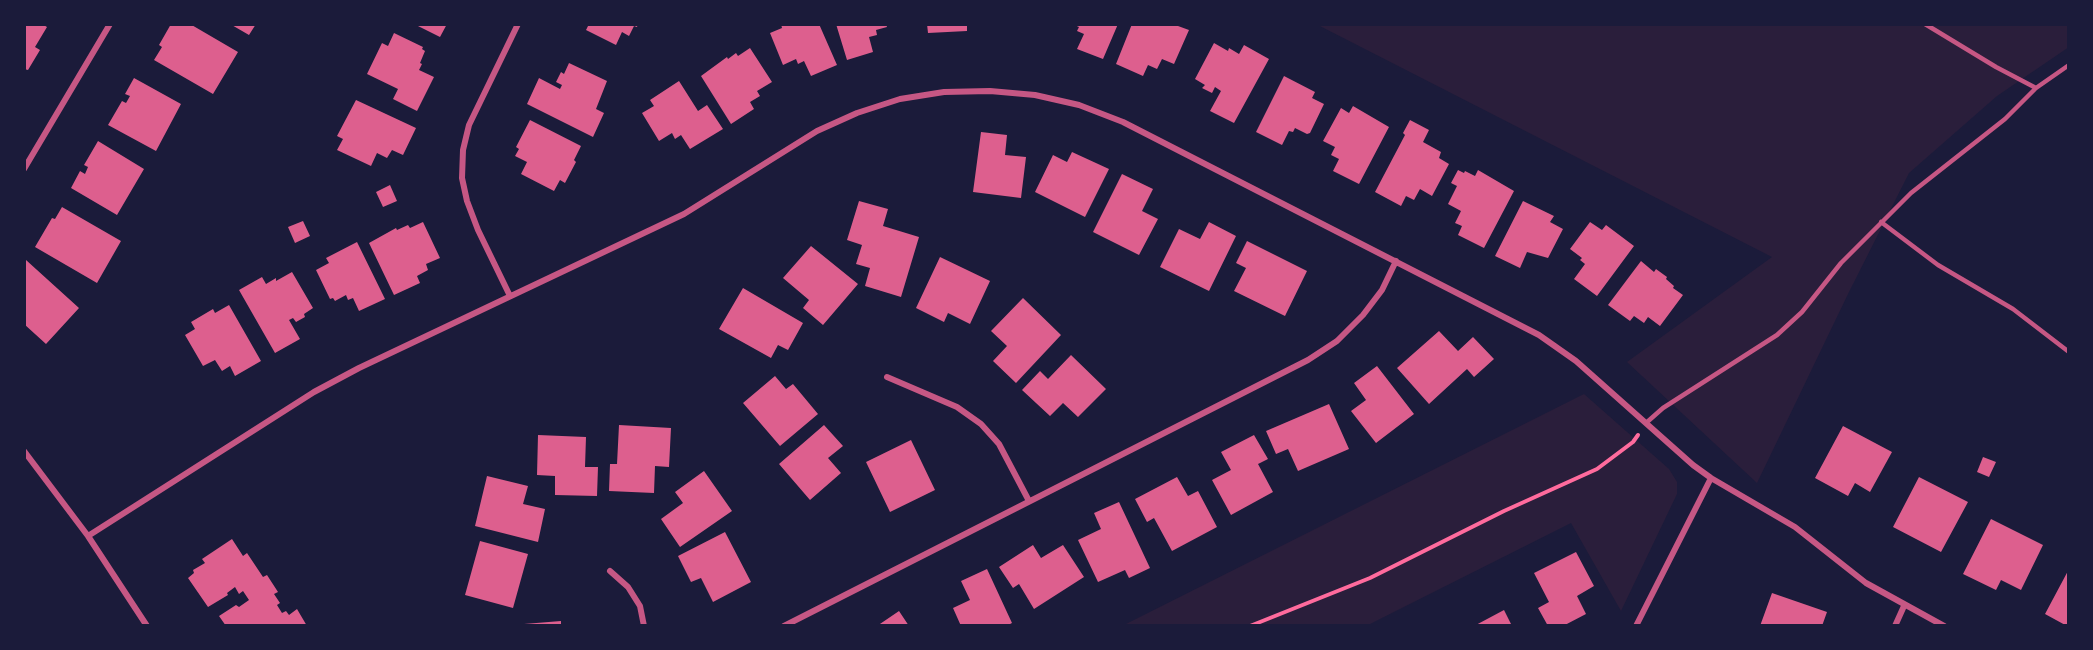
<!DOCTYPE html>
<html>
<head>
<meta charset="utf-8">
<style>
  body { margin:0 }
  #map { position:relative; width:2093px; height:650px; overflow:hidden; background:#1b1b3a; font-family:Figtree,sans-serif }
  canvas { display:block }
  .frame { position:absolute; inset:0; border:26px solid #1b1b3a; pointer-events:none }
</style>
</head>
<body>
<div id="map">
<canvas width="2093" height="650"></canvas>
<div class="frame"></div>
</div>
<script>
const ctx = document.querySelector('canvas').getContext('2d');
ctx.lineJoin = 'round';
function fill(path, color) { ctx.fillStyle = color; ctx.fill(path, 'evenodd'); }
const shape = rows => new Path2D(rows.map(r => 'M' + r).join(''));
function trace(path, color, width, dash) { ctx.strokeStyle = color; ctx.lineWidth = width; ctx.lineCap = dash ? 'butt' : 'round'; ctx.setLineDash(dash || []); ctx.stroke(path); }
fill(shape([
  [1316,24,2069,24,2069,47,1997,96,1909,173,1849,292,1757,483,1627,362,1772,257],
  [1584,394,1669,469,1677,482,1677,494,1621,611,1571,523,1366,626,1122,626]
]), '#2a1e3b');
fill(shape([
  [24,24,42,24,47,27,35,47,40,50,28,70,24,69],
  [171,24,190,24,238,52,213,94,154,60,162,47,159,45],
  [230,24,256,24,249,35],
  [414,24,447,24,440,37],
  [589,24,638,24,637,27,634,26,629,36,622,32,616,45,586,30],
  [781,24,819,24,837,65,811,76,804,61,798,64,796,59,783,65,770,33,782,28],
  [836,24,886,24,887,27,876,30,877,35,869,37,873,52,847,60],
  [927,24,967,24,967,31,928,33],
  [1072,24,1118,24,1103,59,1077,49,1084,34,1077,31,1079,27],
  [1132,24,1179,24,1178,26,1189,30,1174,64,1162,59,1157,69,1148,65,1143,76,1116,64],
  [394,33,423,47,422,49,425,51,420,63,422,64,419,70,434,77,417,111,393,99,398,89,367,74,382,43,388,46],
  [1214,43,1228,51,1229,48,1239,54,1244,45,1269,59,1234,123,1210,111,1221,91,1215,87,1212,93,1202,88,1205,85,1195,79],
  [750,48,772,82,757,91,760,96,750,102,754,109,731,124,701,76,727,57,728,59,736,53,738,56],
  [569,63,607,81,596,109,604,113,593,137,527,104,539,78,560,89,562,85,556,82,561,72,564,74],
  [1284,76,1315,92,1312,98,1324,104,1310,133,1307,134,1295,128,1293,132,1289,131,1282,145,1256,132],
  [134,78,181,104,156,151,108,125,122,101,126,103,130,96,125,94],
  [679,81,698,111,707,105,723,129,690,149,681,135,675,139,672,133,659,141,642,113,654,106,650,100],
  [356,100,416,128,403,155,392,150,387,158,377,153,371,166,337,150,343,139,337,136],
  [1353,106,1389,127,1359,184,1333,171,1339,159,1331,155,1335,147,1323,141,1341,108,1349,113],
  [530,120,581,146,574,160,576,162,565,183,560,180,554,191,521,174,527,162,515,156,519,149,516,147],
  [1410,120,1429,130,1423,142,1441,152,1439,158,1449,164,1432,196,1420,189,1414,200,1406,196,1401,206,1375,192,1405,135,1403,133],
  [981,132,1007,135,1005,155,1026,157,1021,198,973,192],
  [98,141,144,169,117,215,71,188,80,171,85,174,88,167,84,165],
  [1072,152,1109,169,1085,217,1035,192,1053,155,1067,162],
  [1458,170,1464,173,1465,171,1475,176,1478,170,1514,191,1484,248,1458,235,1462,226,1455,223,1461,211,1448,204,1457,186,1451,183],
  [1122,174,1153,189,1142,211,1158,219,1139,255,1093,232],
  [390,185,397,201,383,207,376,192],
  [859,201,888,209,883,226,919,237,901,297,865,286,870,268,856,264,862,245,847,240],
  [1523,201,1554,216,1550,222,1563,229,1548,258,1527,252,1520,268,1495,256],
  [62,207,121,241,97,283,35,247,52,218,55,219],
  [303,221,310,236,295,243,288,227],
  [423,222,440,258,426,264,428,270,417,276,420,283,394,295,369,243,396,228,397,230,408,225,410,228],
  [1209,222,1236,236,1209,291,1160,267,1179,229,1200,239],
  [1590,222,1602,230,1606,225,1634,246,1597,296,1574,279,1585,264,1580,260,1582,258,1570,249],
  [1247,241,1307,271,1285,316,1234,291,1246,268,1236,263],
  [357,242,385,299,359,311,353,298,348,300,346,295,335,301,333,298,330,299,316,270,329,263,326,258],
  [811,246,858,284,823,325,803,308,809,300,783,278],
  [940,257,990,281,970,324,948,313,944,322,916,308],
  [26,260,79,308,46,344,24,324,24,262],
  [1641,261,1654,272,1656,269,1667,277,1666,279,1674,286,1673,288,1683,295,1660,326,1648,317,1644,323,1634,316,1630,321,1608,305],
  [292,272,313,308,304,314,305,317,296,322,293,318,289,320,300,339,275,353,239,290,262,277,266,284,276,278,276,281],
  [743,288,803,323,788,350,778,345,771,358,719,329],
  [1023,298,1061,335,1016,383,993,361,1007,346,991,331],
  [229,305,261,361,235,376,230,366,222,371,215,360,203,366,185,335,195,329,191,322,213,309,215,313],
  [1439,331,1458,351,1473,337,1494,359,1474,377,1467,369,1429,404,1397,368],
  [1071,355,1106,389,1078,417,1063,403,1050,416,1022,390,1040,371,1048,379],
  [1377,366,1414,414,1376,443,1351,411,1366,400,1354,383],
  [775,376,786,389,793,384,818,414,780,446,743,403],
  [1329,404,1349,449,1298,471,1288,449,1276,454,1266,431],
  [619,425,671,428,669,467,655,466,654,493,609,491,610,464,617,464],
  [824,425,843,446,828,458,841,473,810,500,779,464],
  [1843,426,1892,452,1870,492,1855,483,1848,496,1815,478],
  [538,435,586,437,585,467,598,467,597,496,555,495,555,476,537,475],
  [1254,435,1268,459,1258,464,1273,492,1231,515,1212,480,1231,470,1221,452],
  [911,440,935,490,890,512,866,462],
  [1983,457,1996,462,1989,477,1977,472],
  [704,471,732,511,680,547,661,519,683,503,675,492],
  [487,476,528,486,523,504,545,509,538,542,475,526],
  [1177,477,1188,496,1198,491,1217,527,1172,551,1154,518,1147,522,1135,499],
  [1919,477,1968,502,1941,552,1893,527],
  [1119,502,1150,568,1129,578,1125,570,1098,582,1078,540,1101,529,1094,513],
  [1991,519,2043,545,2021,590,2001,580,1996,590,1963,574],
  [725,532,751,582,713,602,701,578,691,582,678,556],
  [232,539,243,556,247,553,263,577,267,575,278,592,274,594,280,603,277,605,282,613,286,611,289,615,297,609,307,626,226,626,219,616,236,605,239,607,249,600,243,591,239,594,235,587,227,593,228,595,208,607,188,578,194,573,193,570,205,563,202,559],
  [480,541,528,554,513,608,465,595],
  [1033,545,1041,558,1063,545,1084,577,1034,609,1019,584,1013,588,999,567],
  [1576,552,1594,586,1577,596,1586,614,1563,626,1548,626,1538,608,1549,602,1534,573],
  [987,569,1012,623,1006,626,961,626,953,608,970,600,961,581],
  [2069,569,2069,626,2067,626,2045,614],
  [1772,593,1827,612,1822,626,1760,626],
  [1504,610,1512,626,1474,626],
  [899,611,909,626,877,626],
  [561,621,561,626,524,626,524,624]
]), '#dd5f8e');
trace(shape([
  [1250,626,1370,578,1504,511,1597,469,1633,442,1638,435]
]), '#ff6b9d', 4);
trace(shape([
  [1925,24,1996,67,2036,88],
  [1881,222,1938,265,2013,309,2069,352],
  [1646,423,1663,408,1777,335,1802,312,1841,263,1911,193,2005,119,2036,88,2069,65]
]), '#c65784', 4.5);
trace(shape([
  [24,169,110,24],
  [510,296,478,230,467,201,462,178,463,150,469,125,518,24],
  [887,377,957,407,981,424,999,444,1029,501],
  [24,451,88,536,147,626],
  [88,536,314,392,359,368,684,214,817,131,857,113,900,99,944,92,990,91,1035,95,1079,105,1123,122,1539,335,1576,361,1693,465,1711,478,1795,527,1866,583,1944,626],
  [610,571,628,587,640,606,644,626],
  [784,626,1308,360,1337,341,1363,315,1382,290,1396,261],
  [1636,626,1711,478],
  [1895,626,1904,606]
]), '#c65784', 6);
</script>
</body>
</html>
